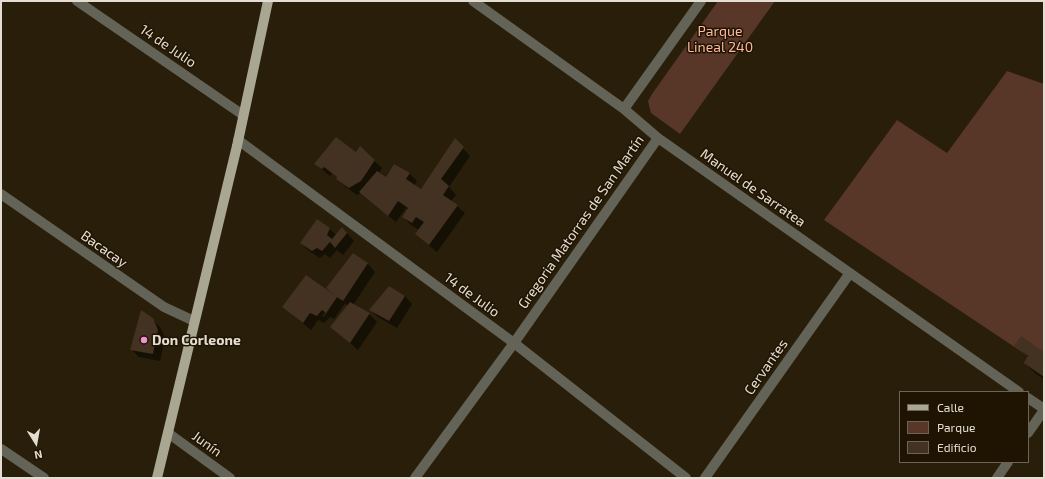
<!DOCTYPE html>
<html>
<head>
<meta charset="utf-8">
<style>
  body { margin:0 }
  #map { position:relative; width:1045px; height:479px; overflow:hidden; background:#281e09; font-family:"Exo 2",sans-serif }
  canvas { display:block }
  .frame { position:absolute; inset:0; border:2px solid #e4ddd1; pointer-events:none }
  .legend { position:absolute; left:899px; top:391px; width:130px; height:72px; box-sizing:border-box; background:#1f1402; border:1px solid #6e6455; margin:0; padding:5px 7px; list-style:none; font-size:12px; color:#e4ddd1 }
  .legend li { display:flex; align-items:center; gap:8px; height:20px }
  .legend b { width:20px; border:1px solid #6e6455 }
  .north { position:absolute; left:16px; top:423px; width:40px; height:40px; -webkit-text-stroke:3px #1f1402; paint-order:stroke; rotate:169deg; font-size:11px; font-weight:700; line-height:16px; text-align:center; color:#e4ddd1 }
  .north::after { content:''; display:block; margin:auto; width:14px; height:18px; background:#e4ddd1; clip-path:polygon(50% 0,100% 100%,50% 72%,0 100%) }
</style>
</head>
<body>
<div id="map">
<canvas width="1045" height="479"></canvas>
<div class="frame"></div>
<ul class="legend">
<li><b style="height:5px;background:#a9a791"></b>Calle</li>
<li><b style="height:11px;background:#583628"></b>Parque</li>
<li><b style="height:11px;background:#433121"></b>Edificio</li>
</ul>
<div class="north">N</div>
</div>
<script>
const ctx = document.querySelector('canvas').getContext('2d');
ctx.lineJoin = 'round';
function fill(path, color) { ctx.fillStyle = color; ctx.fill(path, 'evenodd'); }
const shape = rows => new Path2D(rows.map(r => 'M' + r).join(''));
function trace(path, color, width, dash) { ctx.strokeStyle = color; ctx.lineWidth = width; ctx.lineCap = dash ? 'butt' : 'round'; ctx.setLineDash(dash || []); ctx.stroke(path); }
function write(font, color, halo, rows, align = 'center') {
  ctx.font = font + ' "Exo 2",sans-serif'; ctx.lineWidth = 3; ctx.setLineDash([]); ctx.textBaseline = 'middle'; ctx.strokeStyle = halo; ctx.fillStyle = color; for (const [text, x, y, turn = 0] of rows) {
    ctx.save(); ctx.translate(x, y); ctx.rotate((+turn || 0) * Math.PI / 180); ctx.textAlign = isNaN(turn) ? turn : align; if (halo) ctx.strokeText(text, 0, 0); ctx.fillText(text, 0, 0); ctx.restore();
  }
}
fill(shape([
  [718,1,775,1,680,134,651,113,648,101,652,94],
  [1007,71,1044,84,1044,377,1024,363,1028,356,824,220,897,120,947,153]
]), '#583628');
fill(shape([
  [455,140,470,156,449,187,456,195,451,201,465,213,437,252,416,234,419,230,411,225,403,217,408,210,406,208,396,222,361,193,357,195,345,186,337,179,338,178,332,173,330,176,316,164,356,153,360,148,382,168,379,173,386,178,395,165,410,174,417,181,414,186,421,191],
  [317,220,330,229,336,235,347,233,354,241,343,255,337,250,330,258,325,254,320,258,309,251,301,243],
  [353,255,368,264,375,272,353,305,369,314,377,322,358,350,332,327,348,306,345,303,334,319,330,317,324,323,318,320,311,330,283,307,333,294,327,288],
  [335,297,337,297,324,317,322,316],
  [405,296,412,304,397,328,378,317,371,310],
  [152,319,160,327,165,338,160,361,139,357,131,349],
  [1016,346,1044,353,1044,379,1036,374,1025,363,1029,357]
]), '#0007');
fill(shape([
  [336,137,356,152,360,146,375,160,361,181,349,188,336,179,337,177,324,167,322,169,314,164],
  [455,138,464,147,441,179,449,186,443,195,458,205,429,245,415,234,424,222,416,217,412,223,402,217,408,208,398,201,388,216,359,192,377,171,386,177,394,164,410,173,406,179,421,189],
  [317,219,330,228,327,235,332,239,342,227,347,233,335,248,330,242,322,251,317,248,312,251,300,243],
  [353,253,368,263,343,301,337,297,326,313,322,310,317,316,310,313,303,323,282,307,306,275,333,294,326,288],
  [389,286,405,296,389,321,369,310],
  [350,302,370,313,350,343,330,327],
  [141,310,153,318,158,330,153,354,130,350],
  [1021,336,1044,352,1044,377,1024,363,1029,356,1014,346]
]), '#433121');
trace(shape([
  [77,1,243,115],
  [473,1,624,109,658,138,1019,392],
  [624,109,701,1],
  [238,140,514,343,686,478],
  [1,194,164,307,194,321],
  [1028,398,1044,409],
  [168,433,230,478],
  [1028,433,1044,410],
  [1,449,44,478],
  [415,478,514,343,658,138],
  [705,478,850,273],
  [997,478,1008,462]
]), '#646358', 10);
trace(shape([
  [157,478,237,146,268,1]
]), '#a9a791', 10);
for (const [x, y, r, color] of [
  [144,340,4,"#f591d2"]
]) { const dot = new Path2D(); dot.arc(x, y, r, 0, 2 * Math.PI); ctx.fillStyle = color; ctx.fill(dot); trace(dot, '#1f1402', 1.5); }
write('14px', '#feb89d', '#1f1402', [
  ["Parque",720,31],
  ["Lineal 240",720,47]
]);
write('14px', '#e4ddd1', '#1f1402', [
  ["14 de Julio",168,46,34],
  ["Manuel de Sarratea",753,188,35],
  ["Gregoria Matorras de San Martín",581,222,-55],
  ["Bacacay",104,249,35],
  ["14 de Julio",472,295,36],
  ["Cervantes",766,367,-55],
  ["Junín",207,444,36]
]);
write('bold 14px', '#e4ddd1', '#1f1402', [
  ["Don Corleone",152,340]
], 'left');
</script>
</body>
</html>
